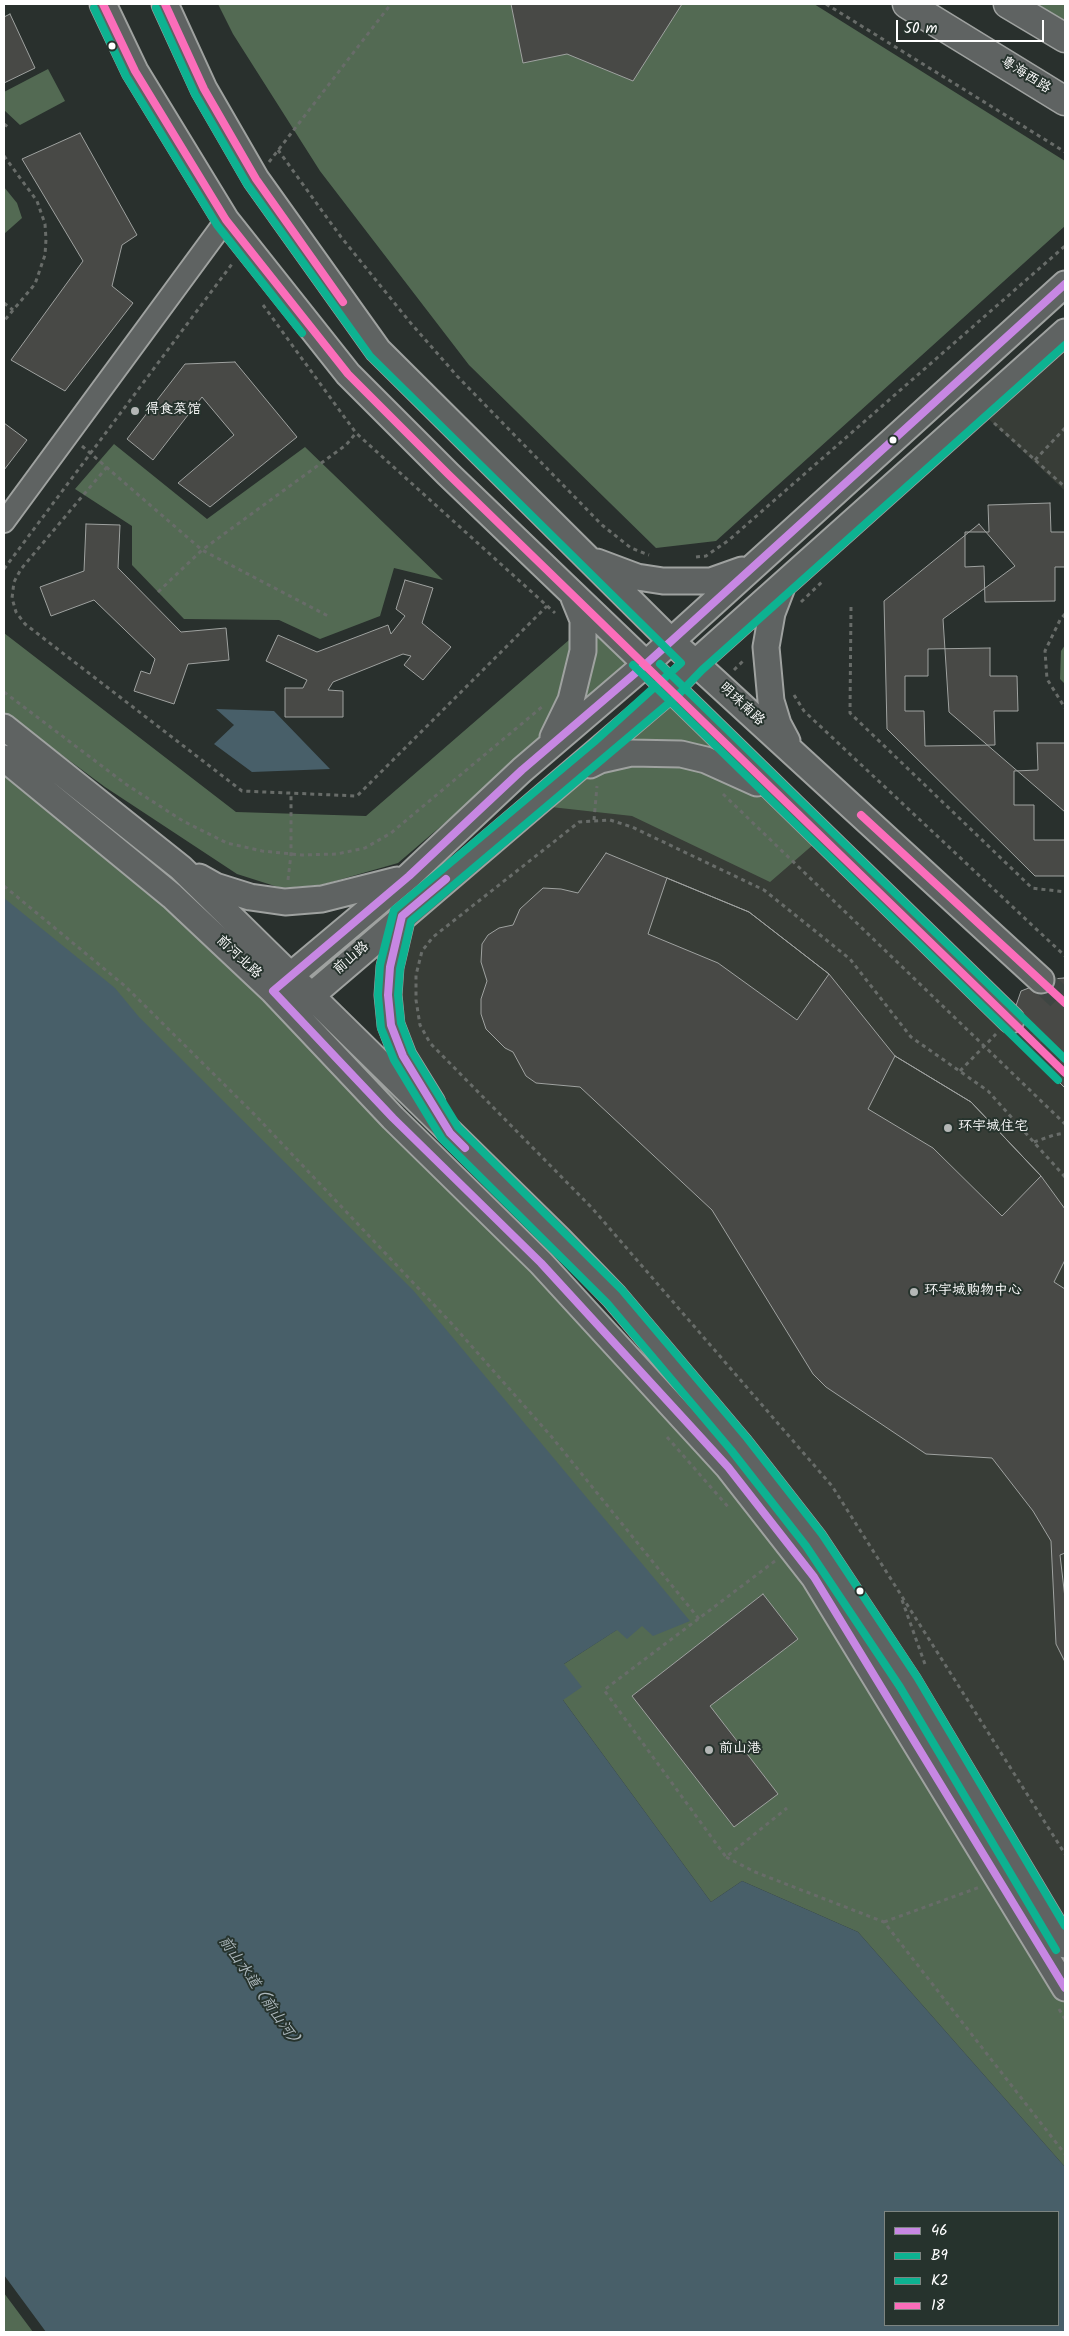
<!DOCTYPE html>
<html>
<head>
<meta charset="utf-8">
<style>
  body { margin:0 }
  #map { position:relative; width:1069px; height:2336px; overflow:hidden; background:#29302d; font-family:Kalam,sans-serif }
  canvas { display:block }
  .frame { position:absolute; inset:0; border:5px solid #fff; pointer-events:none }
  .legend { position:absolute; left:884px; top:2211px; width:175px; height:115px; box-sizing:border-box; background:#26332d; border:1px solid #7d8581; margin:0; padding:6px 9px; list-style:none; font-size:15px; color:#fff }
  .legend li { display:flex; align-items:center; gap:10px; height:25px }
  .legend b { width:25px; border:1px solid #7d8581 }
  .scale { position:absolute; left:896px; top:20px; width:148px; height:22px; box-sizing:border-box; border:2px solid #fff; border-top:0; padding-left:6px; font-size:15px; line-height:18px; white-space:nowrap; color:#fff; -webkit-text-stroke:4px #26332d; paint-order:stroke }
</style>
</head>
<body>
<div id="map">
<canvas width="1069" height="2336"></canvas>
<div class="frame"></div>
<ul class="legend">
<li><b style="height:6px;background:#c787e3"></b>46</li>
<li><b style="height:6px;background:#0db291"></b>B9</li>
<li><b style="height:6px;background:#0db291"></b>K2</li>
<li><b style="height:6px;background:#fb6dba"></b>18</li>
</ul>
<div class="scale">50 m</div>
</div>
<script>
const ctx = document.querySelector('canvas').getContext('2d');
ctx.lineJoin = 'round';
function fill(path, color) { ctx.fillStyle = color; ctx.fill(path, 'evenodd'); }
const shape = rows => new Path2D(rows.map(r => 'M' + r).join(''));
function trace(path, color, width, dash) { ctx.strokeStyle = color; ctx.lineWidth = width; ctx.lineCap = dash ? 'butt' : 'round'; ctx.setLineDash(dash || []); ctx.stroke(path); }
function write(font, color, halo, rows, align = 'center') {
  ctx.font = font + ' Kalam,"LXGW WenKai TC",sans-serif'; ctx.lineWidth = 4; ctx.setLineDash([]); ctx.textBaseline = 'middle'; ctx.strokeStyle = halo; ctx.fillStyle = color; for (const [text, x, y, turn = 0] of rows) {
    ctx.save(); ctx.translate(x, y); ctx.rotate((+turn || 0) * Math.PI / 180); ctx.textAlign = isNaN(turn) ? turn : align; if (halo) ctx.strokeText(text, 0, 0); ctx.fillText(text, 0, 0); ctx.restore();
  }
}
fill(shape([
  [1065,333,1065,491,979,410],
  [670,690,1065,1073,1065,1945,814,1539,614,1296,450,1133,392,1025,403,916]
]), '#383d37');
fill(shape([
  [218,4,814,4,1065,161,1065,226,716,541,656,548,469,365,320,171,233,34],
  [1024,4,1065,4,1065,29],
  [48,69,65,101,20,125,4,110,4,92],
  [4,187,17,203,22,218,4,234],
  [114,444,207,519,305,447,443,580,394,568,380,616,320,639,279,620,184,619,132,565,132,526,75,489],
  [584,627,631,663,398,863,321,885,281,888,237,874,105,787,4,712,4,633,236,812,366,816],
  [1065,645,1065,684,1060,679,1061,651],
  [670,703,814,844,770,882,632,816,551,807],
  [4,749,191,892,343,1041,764,1513,1065,2001,1065,2167,858,1932,742,1881,711,1902,563,1700,564,1664,618,1629,627,1638,4,909],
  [4,2293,33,2332,4,2332]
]), '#536a53');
fill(shape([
  [216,709,274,711,330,769,252,772,214,744,234,725],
  [4,898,115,988,139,1017,413,1290,690,1621,653,1636,642,1626,627,1639,617,1630,564,1664,582,1687,563,1700,711,1902,742,1881,858,1932,1065,2167,1065,2332,46,2332,4,2275],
  [885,2212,1058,2212,1058,2325,885,2325]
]), '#485f69');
const building = shape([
  [511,4,682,4,633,81,567,54,523,63,511,4],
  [10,14,35,68,4,83,4,17,10,14],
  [80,133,137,235,122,245,112,286,133,303,65,391,11,360,83,261,22,159,80,133],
  [235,362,297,437,210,507,178,483,234,435,202,397,153,460,127,439,185,364,235,362],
  [4,423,27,440,4,470,4,423],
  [1050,503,1051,532,1065,532,1065,567,1055,567,1055,601,985,602,984,566,965,567,965,532,989,532,988,505,1050,503],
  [86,524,120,525,118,568,181,632,226,628,229,660,188,664,174,704,134,691,141,671,150,674,155,659,94,600,51,616,40,587,84,571,86,524],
  [979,524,1015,566,943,619,949,712,1065,812,1065,876,1035,876,887,729,884,601,979,524],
  [405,580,433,588,422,623,451,647,423,680,404,665,411,656,403,654,333,682,328,690,343,691,343,717,285,717,285,688,303,688,307,680,266,661,278,635,317,652,388,625,391,634,405,616,396,609,405,580],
  [990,648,990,676,1017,676,1018,711,994,711,995,745,925,746,924,711,905,711,905,676,928,676,928,649,990,648],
  [1037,743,1065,743,1065,840,1034,840,1034,805,1014,805,1014,771,1038,770,1037,743],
  [606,853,749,912,829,974,895,1056,971,1102,1041,1176,1065,1209,1065,1662,1056,1644,1051,1541,1033,1511,992,1458,926,1454,826,1387,813,1374,712,1210,580,1087,536,1083,526,1076,513,1052,505,1048,486,1029,481,1014,481,999,487,981,481,962,482,944,488,935,499,928,513,925,520,909,543,888,561,889,578,893,606,853],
  [667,878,749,912,829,974,797,1020,718,963,648,934,667,878],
  [1064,978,1065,978,1065,1088,1015,1038,1009,1026,1021,991,1052,979,1064,978],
  [895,1056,971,1102,1041,1176,1002,1216,933,1148,868,1109,895,1056],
  [1065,1260,1065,1289,1054,1282,1065,1260],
  [1065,1553,1065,1598,1060,1555,1065,1553],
  [763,1594,798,1639,710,1706,778,1794,734,1827,632,1696,763,1594]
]);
fill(building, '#484946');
trace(building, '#9fa2a0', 1);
trace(shape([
  [1041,980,1065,1003],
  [1011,1020,1065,1073]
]), '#3e4542', 25, [25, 12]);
const minor = shape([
  [4,522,226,220]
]);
const major = shape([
  [103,4,135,71,226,220,348,374,448,474,646,664,1011,1020],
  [165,4,204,89,256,179,378,350,670,640,1041,980],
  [597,562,637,577,663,581,711,581,742,570],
  [782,587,772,613,766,647,771,701,778,724,787,741],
  [4,727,181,868,559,1239,614,1296,739,1444,814,1540,908,1682,1065,1945],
  [553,737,571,700,583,651,583,620,574,598],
  [4,758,172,896,273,991,393,1118,541,1263,728,1467,814,1577,1065,1988],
  [590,765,600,760,631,753,681,754,706,760,757,783],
  [199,877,215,886,250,897,285,902,322,899,397,880],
  [402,916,390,967,388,995,391,1025,403,1056,432,1103],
  [278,986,409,876,522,770,646,664,1065,284],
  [298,1007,670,689,695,663,1065,332]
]);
const highway = shape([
  [907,4,1065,101],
  [1008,4,1065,38]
]);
trace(minor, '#9fa2a0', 24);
trace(major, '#9fa2a0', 29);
trace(highway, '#9fa2a0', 31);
trace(shape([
  [826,4,1065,152],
  [4,124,8,127],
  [278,150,341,237,409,321,457,376,602,525,631,548,649,555],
  [4,156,37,201,45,224,46,239,45,255,35,284,4,321],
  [269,162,391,4],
  [4,303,13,310],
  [263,305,356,433,555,613],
  [994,423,1065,487],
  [82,446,202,550,328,616],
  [1035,460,1065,428],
  [107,467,21,569,14,582,12,598,16,612,25,624,242,791,357,796,547,606],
  [696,557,706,556,729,540,1065,246],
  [4,569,232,264],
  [158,592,202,550,346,445,356,433],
  [801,602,824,580],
  [851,607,850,713,1032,888,1065,892],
  [1065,614,1060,620,1045,651,1047,679,1065,708],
  [734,670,745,659],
  [4,692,127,785,183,821,227,843,262,851,302,855,337,854,365,848,391,833,543,706],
  [794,695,804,711,1065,956],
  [723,794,1065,1124],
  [594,820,597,786],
  [288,880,291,854,291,793],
  [4,886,125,986,255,1115,453,1325,551,1436,699,1619],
  [960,1071,996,1034],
  [1034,1142,1054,1135,1065,1133],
  [1065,1177,988,1091,911,1037,850,959,764,890,632,827,610,820,579,822,433,937,422,951,416,975,416,1000,420,1025,430,1043,592,1208,832,1486,1065,1854],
  [667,1437,730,1509],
  [775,1561,604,1690,726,1857,787,1808],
  [902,1600,926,1667],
  [726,1857,755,1872,884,1922,1065,2154],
  [884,1922,980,1887],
  [1059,2009,1065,2019]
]), '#686c69', 3, [4, 4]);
trace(minor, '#5f6362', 20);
trace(major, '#5f6362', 25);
trace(highway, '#5f6362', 28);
trace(shape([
  [1065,284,646,664,522,770,409,876,273,991,393,1118,541,1263,728,1467,814,1577,1065,1988],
  [446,879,402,916,390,967,388,995,391,1025,403,1056,450,1133,465,1148]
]), '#c787e3', 8);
trace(shape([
  [94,8,126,76,217,225,302,333],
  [156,8,195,94,247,184,370,356,681,663,594,742,394,910,380,965,378,995,381,1028,394,1060,442,1139,607,1303,731,1450,806,1546,900,1687,1056,1950],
  [633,665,1058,1080]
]), '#0db291', 8);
trace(shape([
  [1065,345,702,670,676,697,411,921,400,969,398,995,401,1023,412,1052,458,1127,622,1290,747,1438,822,1534,917,1677,1065,1926],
  [660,664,1065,1059]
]), '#0db291', 8);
trace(shape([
  [103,4,135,71,226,220,348,374,448,474,1065,1073],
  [165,4,204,89,256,179,343,302],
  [861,815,1065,1003]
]), '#fb6dba', 8);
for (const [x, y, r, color] of [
  [112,46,4.5,"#fff"],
  [135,411,5,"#b4b7b6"],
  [893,440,4.5,"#fff"],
  [948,1128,5,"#b4b7b6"],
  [914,1292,5,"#b4b7b6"],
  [860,1591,4.5,"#fff"],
  [709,1750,5,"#b4b7b6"]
]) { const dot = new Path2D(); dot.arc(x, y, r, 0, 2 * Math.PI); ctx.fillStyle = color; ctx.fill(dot); trace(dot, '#26332d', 2); }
write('14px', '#fff', '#26332d', [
  ["粤海西路",1025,76,32],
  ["明珠南路",741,705,43],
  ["前河北路",238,958,43],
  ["前山路",352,959,-41]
]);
write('14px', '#fff', '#26332d', [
  ["得食菜馆",145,411],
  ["环宇城住宅",958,1128],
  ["环宇城购物中心",924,1292],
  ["前山港",719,1750]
], 'left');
write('italic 15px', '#aeb9be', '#26332d', [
  ["前山水道 (前山河)",257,1990,55]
]);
</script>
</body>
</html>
